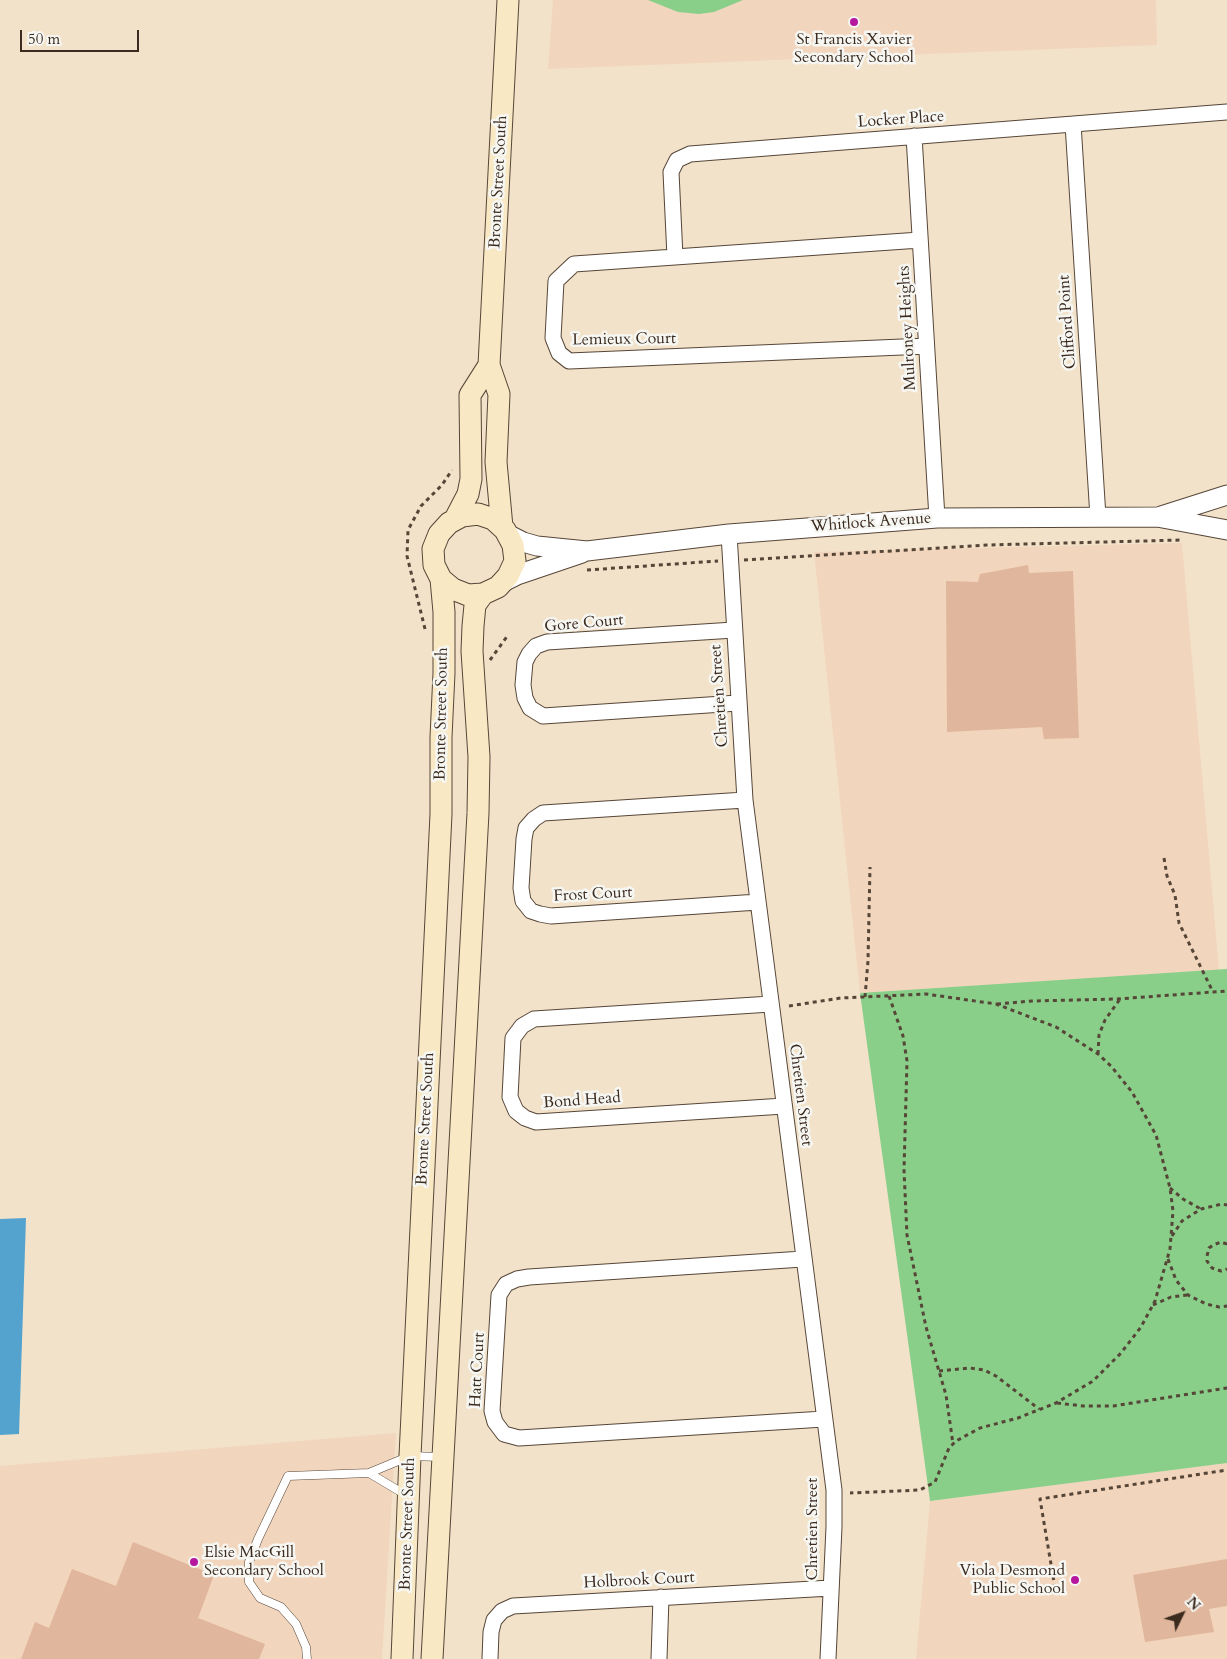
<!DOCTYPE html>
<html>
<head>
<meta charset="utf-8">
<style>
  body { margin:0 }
  #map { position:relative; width:1227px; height:1659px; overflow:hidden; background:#f2e2c9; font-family:Cardo,serif }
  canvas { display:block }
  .north { position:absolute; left:1157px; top:1589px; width:50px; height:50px; -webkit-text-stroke:4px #f6f6f2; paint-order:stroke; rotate:48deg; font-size:14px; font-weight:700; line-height:20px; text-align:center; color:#3b2a1e }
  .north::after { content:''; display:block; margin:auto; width:18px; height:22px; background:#3b2a1e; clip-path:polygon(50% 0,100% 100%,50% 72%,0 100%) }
  .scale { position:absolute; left:20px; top:30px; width:119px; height:22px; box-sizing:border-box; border:2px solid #3b2a1e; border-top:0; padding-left:6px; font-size:15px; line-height:18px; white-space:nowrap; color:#3b2a1e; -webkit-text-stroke:4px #f6f6f2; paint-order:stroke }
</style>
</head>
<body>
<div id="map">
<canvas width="1227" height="1659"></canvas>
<div class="north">N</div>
<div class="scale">50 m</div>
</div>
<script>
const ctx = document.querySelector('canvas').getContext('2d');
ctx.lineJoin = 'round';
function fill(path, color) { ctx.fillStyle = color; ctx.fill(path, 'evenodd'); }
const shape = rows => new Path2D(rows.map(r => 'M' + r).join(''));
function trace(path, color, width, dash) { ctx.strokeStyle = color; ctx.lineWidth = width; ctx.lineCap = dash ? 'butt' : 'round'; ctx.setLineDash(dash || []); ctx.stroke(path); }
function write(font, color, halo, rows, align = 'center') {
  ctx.font = font + ' Cardo,serif'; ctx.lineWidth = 5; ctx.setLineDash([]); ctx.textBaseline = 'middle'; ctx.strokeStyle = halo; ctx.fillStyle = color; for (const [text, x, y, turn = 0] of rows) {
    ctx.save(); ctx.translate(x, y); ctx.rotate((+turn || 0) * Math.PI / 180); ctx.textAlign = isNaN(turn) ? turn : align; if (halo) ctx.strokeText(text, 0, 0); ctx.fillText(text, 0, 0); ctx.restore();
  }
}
fill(shape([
  [553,0,1156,0,1157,45,548,69],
  [1182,543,1219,970,860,993,814,552],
  [396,1433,382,1659,0,1659,0,1466],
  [1227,1463,1227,1659,916,1659,930,1501]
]), '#f2d5bd');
fill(shape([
  [648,0,743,0,714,12,699,14,678,12],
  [1227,969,1227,1463,930,1501,860,993]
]), '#89cf89');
fill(shape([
  [26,1218,19,1434,0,1435,0,1219]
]), '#54a3ce');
fill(shape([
  [1028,565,1029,573,1073,571,1079,738,1044,739,1042,727,947,732,946,581,978,582,980,574],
  [133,1542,214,1575,198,1618,265,1644,259,1659,21,1659,35,1622,49,1628,72,1569,116,1586],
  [1227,1559,1227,1606,1209,1609,1214,1632,1145,1642,1133,1575]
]), '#e0b69c');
const service = shape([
  [369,1473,406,1495],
  [307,1659,306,1647,296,1624,281,1607,260,1598,249,1582,249,1562,258,1539,288,1476,369,1473,410,1456,441,1457]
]);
const minor = shape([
  [1073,124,1098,517],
  [914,136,937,518],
  [920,240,574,264,556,281,553,338,559,353,569,361,926,346],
  [675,257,671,172,677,160,690,154,1227,112],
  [729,534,745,800,834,1490,834,1527,828,1659],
  [734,630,547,642,536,646,529,654,525,662,523,685,525,698,530,708,543,716,738,703],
  [745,800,543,813,534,819,526,828,524,839,521,888,523,901,531,911,540,914,551,916,758,902],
  [771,1004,534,1019,522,1026,513,1038,510,1097,516,1111,525,1118,536,1122,784,1106],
  [803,1259,529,1277,517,1279,506,1284,499,1295,492,1411,495,1422,504,1434,519,1438,824,1419],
  [490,1659,491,1632,494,1620,502,1611,513,1606,831,1588],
  [659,1659,661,1597]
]);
const tertiary = shape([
  [1161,516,1227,495],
  [507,534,523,542,537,546,587,551,729,534,937,518,1157,517,1227,530],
  [501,583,517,575,582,553]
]);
const secondary = shape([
  [478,514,493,519,505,530,513,545,515,561,508,576,498,587,483,594,468,595,453,589,441,579,434,565,433,549,439,534,449,523,462,516,478,514],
  [455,519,468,494,471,479,470,395,489,365],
  [502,527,496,462,499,394,489,365,508,0],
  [402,1659,410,1456,441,814,441,737,444,673,444,612,441,579],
  [432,1659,478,813,479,757,472,651,473,626,475,605,483,594]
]);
trace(service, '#564638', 9);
trace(minor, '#564638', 17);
trace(tertiary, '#564638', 21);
trace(secondary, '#564638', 23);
trace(shape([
  [744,560,987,545,1182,540],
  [587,570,718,561],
  [425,629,407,556,408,530,421,506,442,485,452,470],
  [490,660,508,635],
  [1164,858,1167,876,1175,895,1179,923,1213,992],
  [889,996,903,1036,907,1061,904,1170,907,1235,926,1327,946,1395,953,1444],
  [865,997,868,961,870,867],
  [997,1004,1032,1001,1117,999,1227,991],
  [789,1006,841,998,926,994,996,1004,1056,1027,1098,1054,1111,1066,1132,1092,1156,1135,1170,1188,1173,1211,1170,1249,1155,1301,1141,1327,1121,1353,1093,1381,1056,1403,1018,1418,980,1428,956,1441,949,1448,935,1482,920,1490,850,1493],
  [1098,1054,1099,1035,1105,1020,1120,999],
  [1170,1188,1183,1199,1201,1209],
  [1172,1236,1182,1221,1201,1209,1222,1204,1227,1205],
  [1227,1244,1221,1242,1213,1245,1209,1248,1207,1256,1207,1261,1212,1268,1221,1271,1227,1269],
  [1168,1259,1176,1280,1188,1295,1206,1304,1219,1307,1227,1306],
  [1153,1305,1171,1297,1187,1295],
  [939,1371,970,1368,984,1370,996,1376,1039,1409],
  [1057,1403,1083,1406,1113,1406,1227,1388],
  [1055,1588,1040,1499,1227,1470]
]), '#564638', 3, [4, 4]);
trace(service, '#fff', 8);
trace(minor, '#fff', 15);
trace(tertiary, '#fff', 19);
trace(secondary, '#f8e8c3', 21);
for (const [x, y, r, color] of [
  [854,22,5,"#b5179e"],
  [194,1562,5,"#b5179e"],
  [1075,1580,5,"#b5179e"]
]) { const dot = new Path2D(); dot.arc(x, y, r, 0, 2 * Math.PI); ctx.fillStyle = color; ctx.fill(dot); trace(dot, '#f6f6f2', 2); }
write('16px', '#3b2a1e', '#f6f6f2', [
  ["St Francis Xavier",854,40],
  ["Secondary School",854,58],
  ["Elsie MacGill",204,1553,"left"],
  ["Secondary School",204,1571,"left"],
  ["Viola Desmond",1065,1571,"right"],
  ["Public School",1065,1589,"right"]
]);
write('16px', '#3b2a1e', '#f6f6f2', [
  ["Locker Place",901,120,-4],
  ["Bronte Street South",499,182,-87],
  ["Clifford Point",1068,322,-94],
  ["Mulroney Heights",908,328,-93],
  ["Lemieux Court",624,340,-1],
  ["Whitlock Avenue",871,523,-4],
  ["Gore Court",584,624,-5],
  ["Chretien Street",720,696,-94],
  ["Bronte Street South",442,714,-89],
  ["Frost Court",593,895,-3],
  ["Chretien Street",800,1095,83],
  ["Bond Head",582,1101,-4],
  ["Bronte Street South",426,1119,-87],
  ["Hatt Court",478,1370,-87],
  ["Bronte Street South",408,1524,-88],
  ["Chretien Street",813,1529,-90],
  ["Holbrook Court",639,1581,-3]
]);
</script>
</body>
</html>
